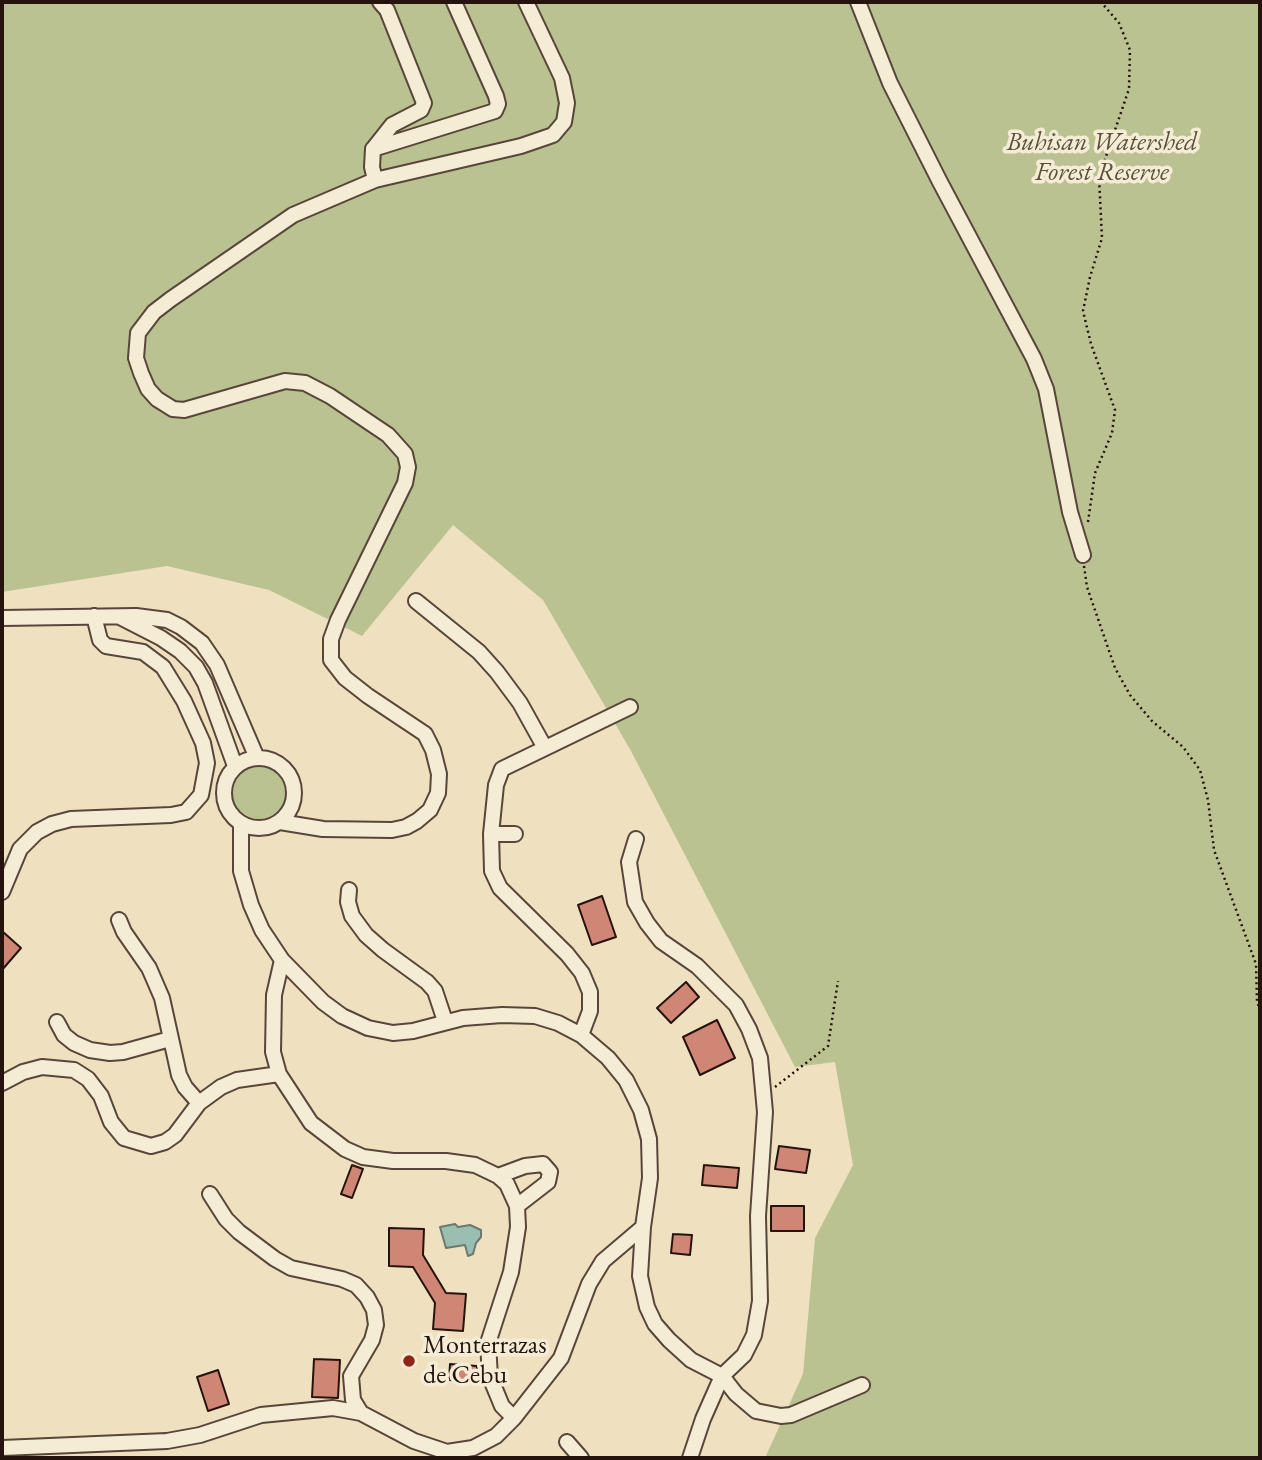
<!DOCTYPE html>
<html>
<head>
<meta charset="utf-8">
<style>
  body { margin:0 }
  #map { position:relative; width:1262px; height:1460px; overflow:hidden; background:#efe1c0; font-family:"EB Garamond",serif }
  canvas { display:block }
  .frame { position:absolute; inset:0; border:4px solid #25130d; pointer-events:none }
</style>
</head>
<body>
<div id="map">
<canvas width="1262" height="1460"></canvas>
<div class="frame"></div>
</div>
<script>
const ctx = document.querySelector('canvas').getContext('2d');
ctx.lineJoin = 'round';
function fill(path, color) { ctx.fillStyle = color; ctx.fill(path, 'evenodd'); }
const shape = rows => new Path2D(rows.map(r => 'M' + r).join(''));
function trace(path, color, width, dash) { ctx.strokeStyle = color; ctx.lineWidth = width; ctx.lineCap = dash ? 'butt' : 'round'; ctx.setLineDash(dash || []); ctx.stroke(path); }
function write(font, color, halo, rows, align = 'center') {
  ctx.font = font + ' "EB Garamond",serif'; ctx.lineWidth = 7; ctx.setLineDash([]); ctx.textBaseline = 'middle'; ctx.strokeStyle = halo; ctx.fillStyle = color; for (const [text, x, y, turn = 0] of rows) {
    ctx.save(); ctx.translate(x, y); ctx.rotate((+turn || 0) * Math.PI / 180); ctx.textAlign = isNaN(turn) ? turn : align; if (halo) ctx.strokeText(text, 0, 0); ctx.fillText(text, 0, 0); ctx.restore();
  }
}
fill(shape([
  [2,2,1260,2,1260,1458,765,1458,803,1374,815,1238,853,1165,835,1062,795,1067,631,751,543,600,453,525,362,636,269,590,167,566,2,592],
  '231 795a28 28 0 1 1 56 0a28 28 0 1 1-56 0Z'
]), '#bbc291');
const water = shape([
  [455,1224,458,1227,470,1225,481,1230,481,1237,476,1243,473,1254,468,1256,465,1245,446,1248,440,1227,455,1224]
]);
fill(water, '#9abeb2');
trace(water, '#6b7a70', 2);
const building = shape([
  [602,896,616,937,592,945,578,905,602,896],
  [2,931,21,948,2,970,2,931],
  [686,982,699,997,671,1023,657,1008,686,982],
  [717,1020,735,1058,700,1075,683,1037,717,1020],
  [779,1146,810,1150,806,1173,775,1169,779,1146],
  [352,1165,363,1169,352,1198,341,1194,352,1165],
  [704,1165,739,1168,737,1188,702,1185,704,1165],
  [771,1206,804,1206,804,1231,771,1231,771,1206],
  [389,1228,424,1229,423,1255,446,1293,466,1294,463,1331,433,1329,435,1303,413,1267,389,1266,389,1228],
  [673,1234,692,1235,690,1255,671,1253,673,1234],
  [314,1359,340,1360,338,1398,312,1397,314,1359],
  [450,1364,477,1366,476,1382,449,1380,450,1364],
  [218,1370,229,1404,208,1411,197,1377,218,1370]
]);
fill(building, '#cf8675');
trace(building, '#25130d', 2);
const minor = shape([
  [858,2,890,83,940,182,1034,359,1046,389,1070,512,1083,555],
  [373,149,392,125,421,110,424,103,387,10,380,2],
  [375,180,372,167,373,149,495,111,498,104,496,96,454,2],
  [416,601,479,652,497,672,520,703,545,748],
  [120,617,161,638,180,651,196,667,205,683,235,766],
  [2,618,136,616,167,620,181,627,202,643,217,665,257,758],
  '224 793a35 35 0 1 1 70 0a35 35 0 1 1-70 0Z',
  [280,822,323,829,392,830,406,827,417,821,430,810,438,793,439,774,433,750,425,734,368,696,345,678,331,660,331,639,338,620,405,483,408,467,405,454,388,435,330,396,305,383,285,381,184,410,173,409,157,399,148,389,141,373,136,358,138,333,154,312,171,299,293,215,375,180,521,146,553,135,564,122,567,103,562,78,526,2],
  [241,824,241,871,251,905,262,930,282,960,323,1002,342,1016,368,1028,393,1033,413,1031,463,1018,502,1015,535,1016,558,1023,581,1035,608,1058,626,1080,641,1110,649,1139,650,1178,643,1227,640,1276,647,1307,655,1324,669,1340,691,1360,722,1376,703,1419,690,1458],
  [491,834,496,785,502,769,630,707],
  [515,834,491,834,492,871,500,888,567,954,582,973,590,992,590,1011,581,1035],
  [636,839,629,862,635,902,647,923,661,941,697,966,736,1005,749,1029,760,1058,765,1112,758,1216,760,1301,754,1335,744,1355,722,1376,736,1394,756,1411,781,1416,791,1415,862,1385],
  [349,890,348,902,352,916,366,935,383,950,427,982,435,991,445,1021],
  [2,892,20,849,37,832,52,824,71,819,171,815,186,812,201,795,207,763,203,743,184,701,163,667,143,652,106,646,100,640,94,616],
  [119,920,124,932,149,968,162,998,179,1075,185,1087,199,1103],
  [282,960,274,995,273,1052,279,1074,311,1123,345,1149,363,1157,393,1161,446,1161,475,1165,498,1176,507,1184,517,1206,518,1227,511,1272,488,1343,490,1377,502,1406,514,1418],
  [57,1022,64,1035,74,1043,90,1050,110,1053,123,1052,170,1039],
  [2,1083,23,1072,42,1067,74,1070,88,1079,101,1096,111,1122,124,1138,151,1146,165,1142,175,1135,199,1103,221,1087,237,1080,279,1074],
  [498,1176,525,1166,543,1164,550,1172,548,1182,517,1206],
  [210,1194,226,1219,239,1232,275,1259,291,1268,342,1279,356,1285,367,1297,374,1310,376,1325,372,1340,351,1376,353,1400,361,1413],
  [567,1442,581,1458],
  [2,1448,167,1441,200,1435,261,1415,333,1408,361,1413,414,1441,447,1452,473,1448,496,1436,514,1418,561,1358,589,1284,603,1261,643,1227]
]);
trace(minor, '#58463a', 18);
trace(shape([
  [1088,522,1095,473,1112,433,1115,410,1091,344,1083,311,1090,277,1102,238,1099,177,1129,89,1130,50,1119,23,1101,2],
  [1084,566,1087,587,1115,668,1130,695,1152,721,1183,747,1200,770,1208,800,1214,850,1256,964,1257,1001,1260,1010],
  [775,1087,828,1046,838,981]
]), '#25130d', 2.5, [2, 3.5]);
trace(minor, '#f5ecd6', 14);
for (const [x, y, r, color] of [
  [409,1361,7,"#8f2418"]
]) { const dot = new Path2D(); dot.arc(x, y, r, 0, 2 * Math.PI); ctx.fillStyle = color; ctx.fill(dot); trace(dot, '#f5ecd6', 2.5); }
write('italic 26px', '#5a503b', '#f5ecd6', [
  ["Buhisan Watershed",1102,143],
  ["Forest Reserve",1102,173]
]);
write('26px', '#25130d', '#f5ecd6', [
  ["Monterrazas",423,1346],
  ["de Cebu",423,1376]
], 'left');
</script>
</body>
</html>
